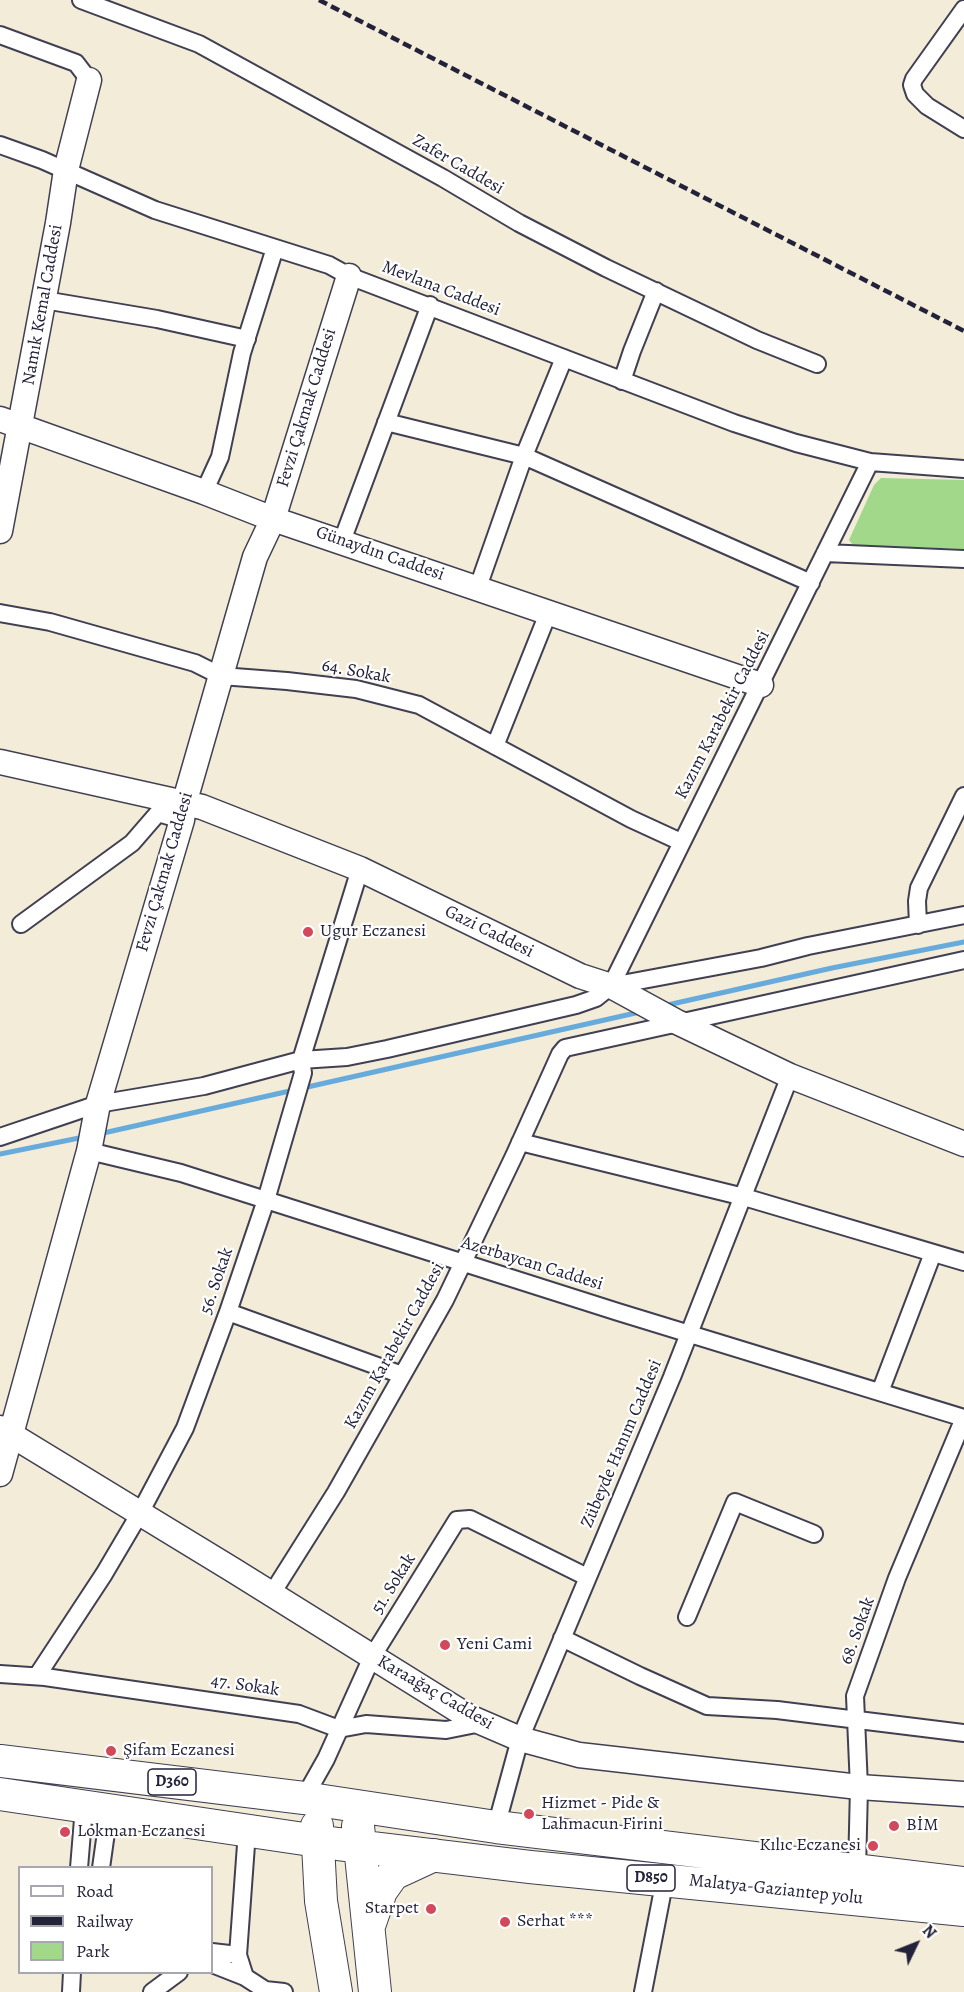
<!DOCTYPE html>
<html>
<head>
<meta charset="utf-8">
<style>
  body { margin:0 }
  #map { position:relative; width:964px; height:1992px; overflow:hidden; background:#f3ecd8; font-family:Alegreya,serif }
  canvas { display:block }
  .legend { position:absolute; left:18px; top:1866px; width:195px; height:108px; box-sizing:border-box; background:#fff; border:2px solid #a7a7b1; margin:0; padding:8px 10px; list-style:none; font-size:18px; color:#22223b }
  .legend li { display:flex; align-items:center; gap:12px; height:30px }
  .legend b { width:30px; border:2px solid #a7a7b1 }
  .north { position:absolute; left:886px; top:1914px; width:60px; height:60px; -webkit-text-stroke:4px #fff; paint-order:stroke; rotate:47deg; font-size:16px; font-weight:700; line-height:24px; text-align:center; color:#22223b }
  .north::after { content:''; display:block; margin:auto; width:21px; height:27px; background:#22223b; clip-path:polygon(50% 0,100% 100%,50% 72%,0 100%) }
</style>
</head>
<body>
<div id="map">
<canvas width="964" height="1992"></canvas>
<ul class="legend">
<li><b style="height:8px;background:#fff"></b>Road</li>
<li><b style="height:8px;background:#22223b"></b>Railway</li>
<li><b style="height:16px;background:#a1d88a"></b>Park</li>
</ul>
<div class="north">N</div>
</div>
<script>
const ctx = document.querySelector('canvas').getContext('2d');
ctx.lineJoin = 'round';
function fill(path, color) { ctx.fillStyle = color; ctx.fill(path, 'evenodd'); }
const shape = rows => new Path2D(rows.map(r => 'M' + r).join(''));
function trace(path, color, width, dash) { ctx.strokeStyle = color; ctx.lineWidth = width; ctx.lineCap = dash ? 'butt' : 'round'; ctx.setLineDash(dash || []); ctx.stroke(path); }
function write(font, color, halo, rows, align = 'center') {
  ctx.font = font + ' Alegreya,serif'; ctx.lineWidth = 4.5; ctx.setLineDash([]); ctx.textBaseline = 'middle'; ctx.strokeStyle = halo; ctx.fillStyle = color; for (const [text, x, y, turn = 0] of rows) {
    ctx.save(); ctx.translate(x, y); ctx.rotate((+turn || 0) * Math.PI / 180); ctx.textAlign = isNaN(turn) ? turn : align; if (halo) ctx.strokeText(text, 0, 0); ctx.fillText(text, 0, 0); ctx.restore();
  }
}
fill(shape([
  [881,478,964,480,964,549,853,545,849,540,874,485]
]), '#a1d88a');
trace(shape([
  [663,1006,832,968,964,942],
  [99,1134,640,1012],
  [0,1154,84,1137]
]), '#67abdc', 5);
const street = shape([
  [81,0,199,44,443,178,519,223,606,268,757,340,817,364],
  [964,9,914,79,912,85,915,94,927,106,964,129],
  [0,35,76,63,89,80],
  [0,145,42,160,155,210,329,265,349,276,734,423,796,443,870,462,964,469],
  [44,300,157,319,247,339],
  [622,381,632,351,656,291],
  [386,422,524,456,811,583],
  [204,492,220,457,242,353,275,248],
  [342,541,430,305],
  [825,553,964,559],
  [478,587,524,456,564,358],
  [0,613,50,622,195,663,221,676,287,681,356,689,419,705,631,819,681,842],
  [495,746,549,611],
  [21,924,132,843,158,813,182,820],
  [918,925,917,901,919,888,964,796],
  [611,986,870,462],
  [0,1137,98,1104,204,1086,301,1060,347,1057,387,1049,576,1005,596,998,611,986,761,958,808,946,964,915],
  [520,1142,744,1197,964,1262],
  [89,1151,181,1173,618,1312,964,1418],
  [228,1312,402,1375],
  [880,1392,933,1253],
  [271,1595,336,1492,445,1300,514,1156,560,1054,565,1048,964,960],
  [687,1617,735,1502,814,1534],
  [562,1638,640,1676,707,1706,777,1710,964,1733],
  [0,1674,45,1677,299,1714,339,1729,366,1724,446,1730,481,1723],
  [37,1676,104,1574,140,1513,185,1428,228,1312,266,1200,303,1073,301,1060,360,869],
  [304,1798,326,1759,372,1657,457,1520,470,1519,587,1577],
  [496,1827,520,1739,672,1377,790,1076],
  [79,1868,84,1807],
  [101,1868,109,1811],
  [857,1870,859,1787,855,1696,897,1578,964,1418],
  [212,1952,238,1955],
  [212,1964,245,1977,265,1990,284,1992],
  [245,1977,238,1955,247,1831],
  [71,1992,72,1972],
  [152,1992,179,1972],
  [643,1992,665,1879]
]);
const secondary = shape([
  [0,419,204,492,273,519,761,685],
  [0,531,58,223,66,170,89,80],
  [0,762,202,807,360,869,580,976,611,986,677,1022,790,1076,964,1144],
  [0,1428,233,1570,469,1717,520,1739,579,1755,859,1787,964,1794],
  [0,1474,89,1151,98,1104,182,820,184,804,255,557,273,519,349,276]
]);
const highway = shape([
  [0,1761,304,1798,496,1827,964,1883],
  [0,1794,338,1844,530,1867,964,1910],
  [317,1826,321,1901,336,1992],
  [358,1826,375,1992],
  [370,1923,381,1891,393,1874,434,1855]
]);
trace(street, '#414053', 20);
trace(secondary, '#414053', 27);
trace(highway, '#414053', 34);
trace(street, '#fff', 16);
trace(secondary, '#fff', 24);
trace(highway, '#fff', 32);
trace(shape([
  [319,0,964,331]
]), '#22223b', 4.5, [9, 4.5]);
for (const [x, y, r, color] of [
  [308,932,6,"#d1495b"],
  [445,1645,6,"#d1495b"],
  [111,1751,6,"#d1495b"],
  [529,1814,6,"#d1495b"],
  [894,1826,6,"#d1495b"],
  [65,1832,6,"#d1495b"],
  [873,1846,6,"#d1495b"],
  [431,1909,6,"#d1495b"],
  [505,1922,6,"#d1495b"]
]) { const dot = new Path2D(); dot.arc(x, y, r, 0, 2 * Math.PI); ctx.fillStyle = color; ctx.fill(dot); trace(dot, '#fff', 2); }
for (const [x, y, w] of [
  [172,1782,48],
  [651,1878,48]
]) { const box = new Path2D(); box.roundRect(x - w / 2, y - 13, w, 26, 4.5); ctx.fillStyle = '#fff'; ctx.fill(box); trace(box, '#22223b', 1.5); }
write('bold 16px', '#22223b', null, [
  ["D360",172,1782],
  ["D850",651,1878]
]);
write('18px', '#22223b', '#fff', [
  ["Zafer Caddesi",458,165,30],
  ["Mevlana Caddesi",441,289,21],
  ["Namık Kemal Caddesi",43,305,-80],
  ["Fevzi Çakmak Caddesi",307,408,-73],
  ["Günaydın Caddesi",380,554,19],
  ["64. Sokak",356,672,10],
  ["Kazım Karabekir Caddesi",723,715,-63],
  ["Fevzi Çakmak Caddesi",165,872,-74],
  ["Gazi Caddesi",489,932,26],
  ["Azerbaycan Caddesi",532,1264,17],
  ["56. Sokak",217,1281,-71],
  ["Kazım Karabekir Caddesi",395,1346,-61],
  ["Zübeyde Hanım Caddesi",622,1444,-67],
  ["51. Sokak",394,1584,-58],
  ["68. Sokak",858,1631,-70],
  ["47. Sokak",245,1686,8],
  ["Karaağaç Caddesi",435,1693,30],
  ["Malatya-Gaziantep yolu",776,1890,6]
]);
write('18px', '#22223b', '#fff', [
  ["Ugur Eczanesi",320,932],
  ["Yeni Cami",457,1645],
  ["Şifam Eczanesi",123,1751],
  ["Hizmet - Pide &",541,1804],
  ["Lahmacun Firini",541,1825],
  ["BİM",906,1826],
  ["Lokman Eczanesi",77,1832],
  ["Kılıc Eczanesi",861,1846,"right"],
  ["Starpet",419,1909,"right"],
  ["Serhat ***",517,1922]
], 'left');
</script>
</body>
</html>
